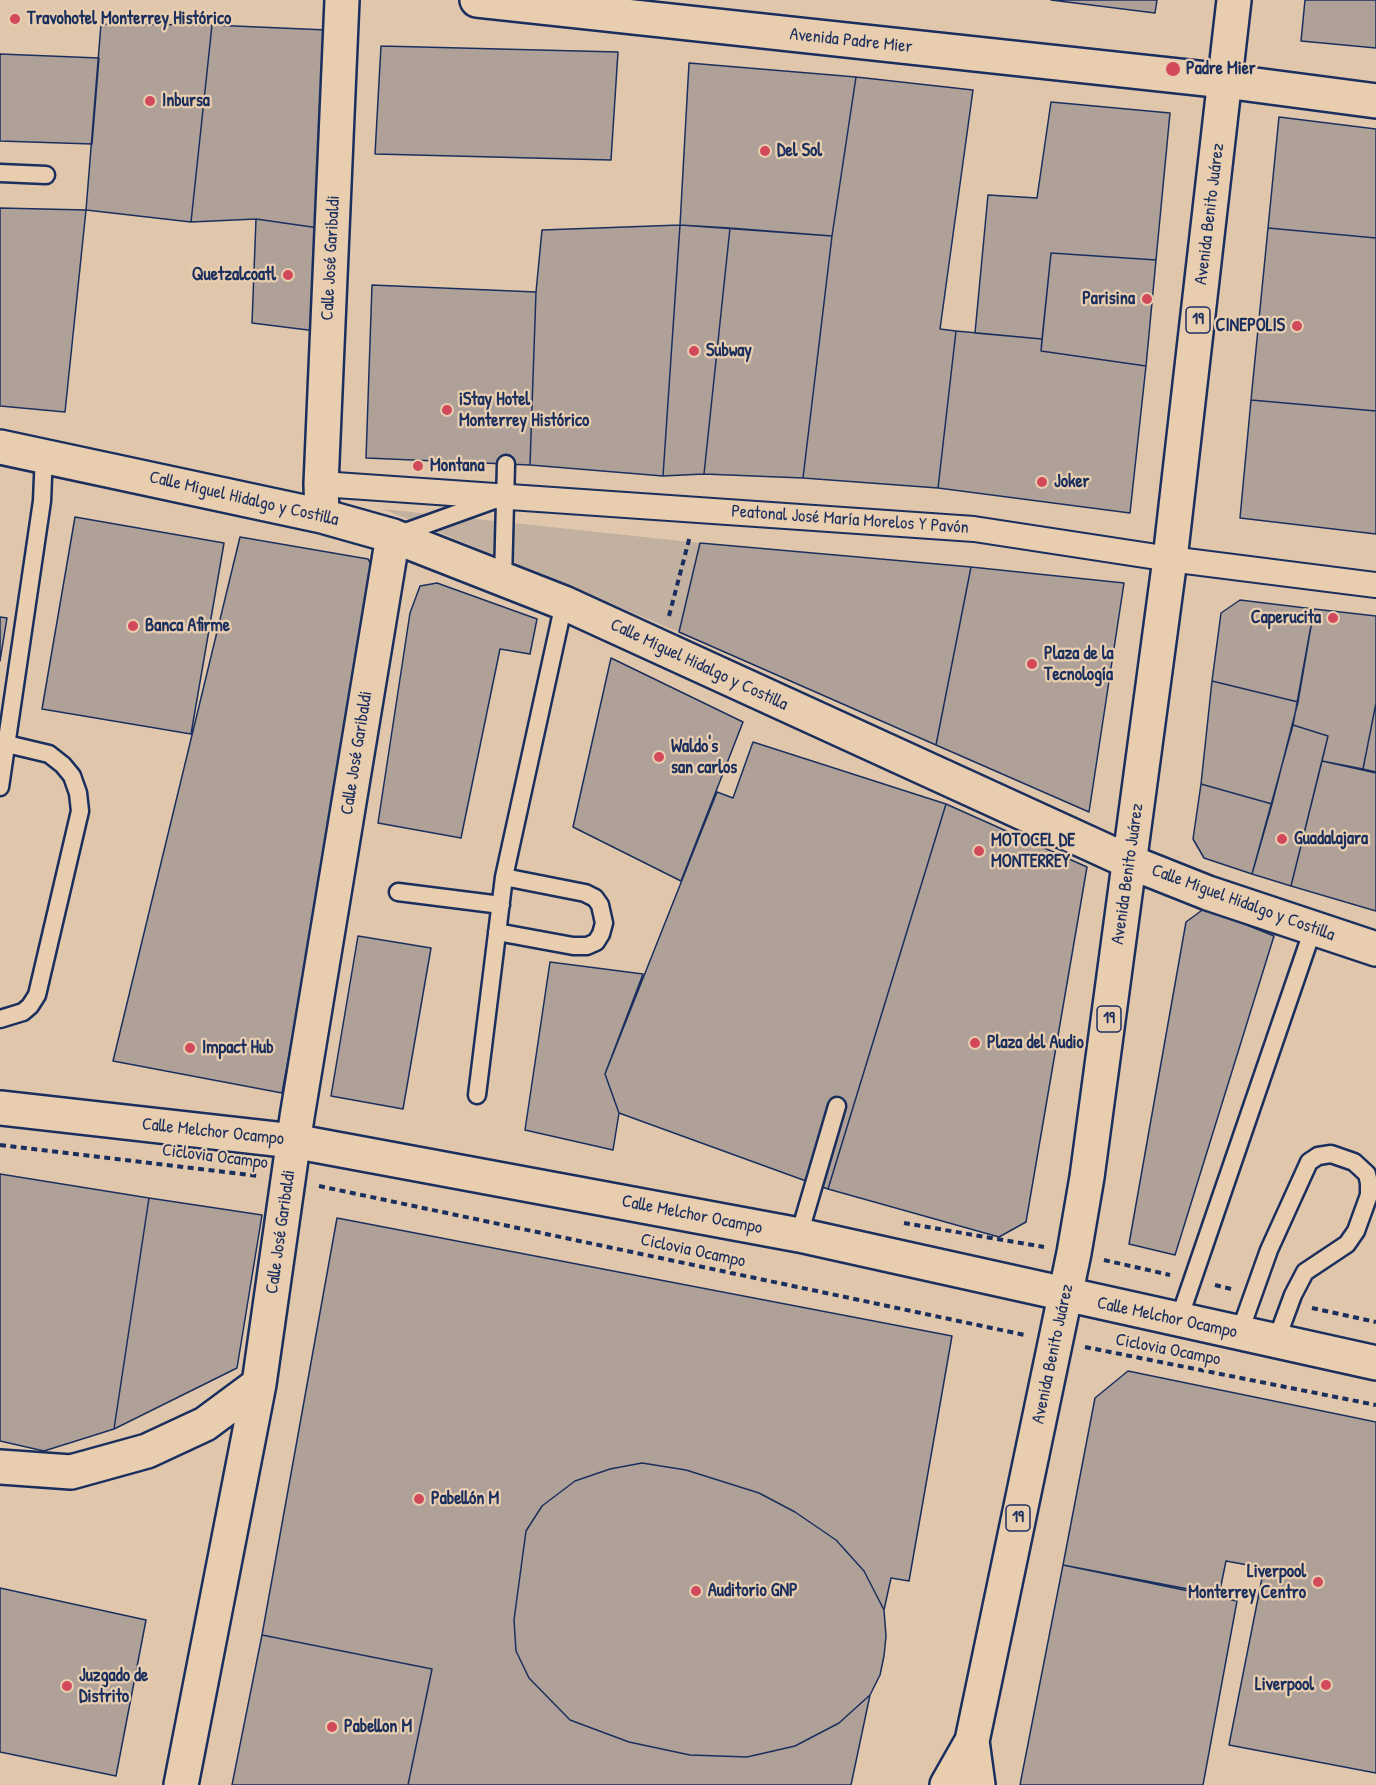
<!DOCTYPE html>
<html>
<head>
<meta charset="utf-8">
<style>
  body { margin:0 }
  canvas { display:block; background:#e0c7ac }
</style>
</head>
<body>
<canvas width="1376" height="1785"></canvas>
<script>
const ctx = document.querySelector('canvas').getContext('2d');
ctx.lineJoin = 'round';
function fill(path, color) { ctx.fillStyle = color; ctx.fill(path, 'evenodd'); }
const shape = rows => new Path2D(rows.map(r => 'M' + r).join(''));
function trace(path, color, width, dash) { ctx.strokeStyle = color; ctx.lineWidth = width; ctx.lineCap = dash ? 'butt' : 'round'; ctx.setLineDash(dash || []); ctx.stroke(path); }
function write(font, color, halo, rows, align = 'center') {
  ctx.font = font + ' "Patrick Hand",sans-serif'; ctx.lineWidth = 4.5; ctx.setLineDash([]); ctx.textBaseline = 'middle'; ctx.strokeStyle = halo; ctx.fillStyle = color; for (const [text, x, y, turn = 0] of rows) {
    ctx.save(); ctx.translate(x, y); ctx.rotate((+turn || 0) * Math.PI / 180); ctx.textAlign = isNaN(turn) ? turn : align; if (halo) ctx.strokeText(text, 0, 0); ctx.fillText(text, 0, 0); ctx.restore();
  }
}
fill(shape([
  [383,509,700,543,679,632]
]), '#c2b1a0');
const building = shape([
  [1051,0,1157,0,1155,13,1051,0],
  [1305,0,1376,0,1376,48,1301,41,1305,0],
  [101,24,212,25,191,222,86,210,101,24],
  [212,25,327,30,319,228,256,219,191,222,212,25],
  [381,46,618,52,611,160,375,154,381,46],
  [0,54,99,58,92,144,0,141,0,54],
  [689,63,856,77,832,236,680,225,689,63],
  [856,77,973,90,940,329,956,331,938,488,803,478,832,236,856,77],
  [1051,102,1170,113,1156,260,1051,253,1042,339,975,333,988,195,1037,198,1051,102],
  [1279,117,1376,129,1376,238,1268,228,1279,117],
  [0,208,86,210,65,412,0,406,0,208],
  [256,219,319,228,324,332,252,323,256,219],
  [680,225,730,228,704,474,663,476,680,225],
  [680,225,663,476,530,465,536,292,542,230,680,225],
  [730,228,832,236,803,478,704,474,730,228],
  [1268,228,1376,238,1376,411,1251,400,1268,228],
  [1051,253,1156,260,1146,366,1041,351,1051,253],
  [372,285,536,292,530,465,366,458,372,285],
  [956,331,1042,339,1041,351,1146,366,1130,513,938,488,956,331],
  [1251,400,1376,411,1376,534,1240,518,1251,400],
  [75,517,224,543,191,734,42,709,75,517],
  [240,537,368,559,378,575,282,1093,113,1061,240,537],
  [700,543,971,567,936,745,679,632,700,543],
  [971,567,1124,583,1089,812,936,745,971,567],
  [437,583,537,619,530,654,500,649,461,838,378,823,410,613,420,586,437,583],
  [1240,600,1314,609,1298,702,1212,681,1221,613,1240,600],
  [1314,609,1376,616,1376,703,1363,769,1322,761,1328,736,1293,725,1314,609],
  [0,617,7,618,0,661,0,617],
  [611,658,743,722,681,881,573,827,611,658],
  [1212,681,1298,702,1272,804,1201,784,1212,681],
  [1376,703,1376,772,1363,769,1376,703],
  [1293,725,1328,736,1291,886,1252,874,1293,725],
  [753,742,946,804,828,1189,619,1113,605,1074,717,792,733,798,753,742],
  [1322,761,1376,773,1376,911,1291,886,1322,761],
  [1201,784,1272,804,1252,874,1204,858,1193,839,1201,784],
  [946,804,1087,867,1026,1222,999,1237,828,1189,946,804],
  [1205,908,1274,936,1175,1255,1129,1244,1186,922,1205,908],
  [358,936,431,948,403,1109,331,1096,358,936],
  [550,962,643,974,605,1074,619,1113,613,1150,525,1130,550,962],
  [0,1174,149,1198,114,1429,44,1451,0,1441,0,1174],
  [149,1198,262,1215,237,1368,114,1429,149,1198],
  [337,1218,952,1336,909,1581,891,1578,884,1610,864,1571,836,1540,795,1512,759,1493,686,1470,642,1463,610,1469,575,1481,542,1506,526,1531,514,1620,516,1651,529,1678,570,1720,629,1742,690,1755,747,1757,795,1746,839,1723,870,1695,851,1785,408,1785,432,1669,262,1635,337,1218],
  [1128,1371,1376,1422,1376,1773,1229,1745,1264,1568,1226,1561,1219,1595,1063,1565,1095,1398,1128,1371],
  [642,1463,686,1470,759,1493,795,1512,836,1540,864,1571,884,1610,886,1636,884,1656,880,1675,870,1695,839,1723,795,1746,747,1757,690,1755,629,1742,570,1720,529,1678,516,1651,514,1620,526,1531,542,1506,575,1481,610,1469,642,1463],
  [1063,1565,1237,1601,1203,1785,1020,1785,1063,1565],
  [0,1588,146,1620,116,1776,0,1752,0,1588],
  [262,1635,432,1669,408,1785,232,1785,262,1635]
]);
fill(building, '#afa198');
trace(building, '#1b2f5e', 1.5);
const service = shape([
  [0,173,46,175],
  [397,535,497,499],
  [503,579,506,464],
  [0,787,42,501,44,454],
  [398,892,501,905],
  [497,932,573,946,587,946,596,942,601,934,604,923,600,905,595,898,585,893,504,877],
  [0,1019,23,1012,30,1006,37,995,80,811,78,793,72,776,63,765,49,754,7,744],
  [477,1095,504,877,564,603],
  [799,1235,837,1106],
  [1179,1319,1313,929],
  [1239,1334,1269,1250,1309,1162,1318,1156,1331,1154,1354,1162,1367,1174,1369,1183,1369,1195,1356,1231,1347,1244,1305,1272,1293,1295,1276,1341]
]);
const pedestrian = shape([
  [321,484,974,529,1170,559,1376,585]
]);
const minor = shape([
  [0,447,322,516,393,536,564,603,1130,862,1208,893,1376,949],
  [322,516,321,484,342,0],
  [0,1467,71,1472,147,1451,205,1424,259,1384],
  [181,1785,259,1384,297,1117,393,536]
]);
const tertiary = shape([
  [477,0,1225,81,1376,101],
  [0,1108,293,1141,799,1235,1376,1363]
]);
const primary = shape([
  [972,1741,978,1785],
  [947,1785,972,1741,1074,1253,1087,1177,1170,559,1234,0]
]);
trace(service, '#1b2f5e', 21);
trace(pedestrian, '#1b2f5e', 28);
trace(minor, '#1b2f5e', 38);
trace(tertiary, '#1b2f5e', 38);
trace(primary, '#1b2f5e', 38);
trace(shape([
  [669,616,690,536],
  [0,1145,258,1176],
  [319,1186,1025,1335],
  [904,1223,1044,1247],
  [1104,1260,1170,1275],
  [1215,1285,1231,1289],
  [1312,1308,1376,1322],
  [1085,1347,1376,1405]
]), '#1b2f5e', 4, [6, 4.5]);
trace(service, '#e8cdaf', 16);
trace(pedestrian, '#e8cdaf', 24);
trace(minor, '#e8cdaf', 33);
trace(tertiary, '#e8cdaf', 33);
trace(primary, '#e8cdaf', 33);
for (const [x, y, r, color] of [
  [15,19,6,"#d1495b"],
  [1173,69,8,"#d1495b"],
  [150,101,6,"#d1495b"],
  [765,151,6,"#d1495b"],
  [288,275,6,"#d1495b"],
  [1147,299,6,"#d1495b"],
  [1297,326,6,"#d1495b"],
  [694,351,6,"#d1495b"],
  [447,410,6,"#d1495b"],
  [418,466,6,"#d1495b"],
  [1042,482,6,"#d1495b"],
  [1333,618,6,"#d1495b"],
  [133,626,6,"#d1495b"],
  [1032,664,6,"#d1495b"],
  [659,757,6,"#d1495b"],
  [1282,839,6,"#d1495b"],
  [979,851,6,"#d1495b"],
  [975,1043,6,"#d1495b"],
  [190,1048,6,"#d1495b"],
  [419,1499,6,"#d1495b"],
  [1318,1582,6,"#d1495b"],
  [696,1591,6,"#d1495b"],
  [1326,1685,6,"#d1495b"],
  [67,1686,6,"#d1495b"],
  [332,1727,6,"#d1495b"]
]) { const dot = new Path2D(); dot.arc(x, y, r, 0, 2 * Math.PI); ctx.fillStyle = color; ctx.fill(dot); trace(dot, '#e8cdaf', 2); }
for (const [x, y, w] of [
  [1198,320,24],
  [1109,1019,24],
  [1018,1518,24]
]) { const box = new Path2D(); box.roundRect(x - w / 2, y - 13, w, 26, 4.5); ctx.fillStyle = '#e8cdaf'; ctx.fill(box); trace(box, '#1b2f5e', 1.5); }
write('bold 16px', '#1b2f5e', null, [
  ["19",1198,320],
  ["19",1109,1019],
  ["19",1018,1518]
]);
write('bold 18px', '#1b2f5e', '#e8cdaf', [
  ["Travohotel Monterrey Histórico",27,19],
  ["Padre Mier",1186,69],
  ["Inbursa",162,101],
  ["Del Sol",777,151],
  ["Quetzalcoatl",276,275,"right"],
  ["Parisina",1135,299,"right"],
  ["CINEPOLIS",1285,326,"right"],
  ["Subway",706,351],
  ["iStay Hotel",459,400],
  ["Monterrey Histórico",459,421],
  ["Montana",430,466],
  ["Joker",1054,482],
  ["Caperucita",1321,618,"right"],
  ["Banca Afirme",145,626],
  ["Plaza de la",1044,654],
  ["Tecnología",1044,675],
  ["Waldo's",671,747],
  ["san carlos",671,768],
  ["Guadalajara",1294,839],
  ["MOTOCEL DE",991,841],
  ["MONTERREY",991,862],
  ["Plaza del Audio",987,1043],
  ["Impact Hub",202,1048],
  ["Pabellón M",431,1499],
  ["Liverpool",1306,1572,"right"],
  ["Monterrey Centro",1306,1593,"right"],
  ["Auditorio GNP",708,1591],
  ["Juzgado de",79,1676],
  ["Distrito",79,1697],
  ["Liverpool",1314,1685,"right"],
  ["Pabellon M",344,1727]
], 'left');
write('18px', '#1b2f5e', '#e8cdaf', [
  ["Avenida Padre Mier",851,41,6],
  ["Avenida Benito Juárez",1210,214,-83],
  ["Calle José Garibaldi",331,258,-87],
  ["Calle Miguel Hidalgo y Costilla",244,499,13],
  ["Peatonal José María Morelos Y Pavón",850,520,4],
  ["Calle Miguel Hidalgo y Costilla",699,665,25],
  ["Calle José Garibaldi",357,753,-81],
  ["Avenida Benito Juárez",1128,874,-82],
  ["Calle Miguel Hidalgo y Costilla",1243,903,20],
  ["Calle Melchor Ocampo",213,1132,6],
  ["Ciclovia Ocampo",215,1157,7],
  ["Calle Melchor Ocampo",692,1215,11],
  ["Calle José Garibaldi",281,1232,-82],
  ["Ciclovia Ocampo",693,1251,12],
  ["Calle Melchor Ocampo",1167,1318,12],
  ["Ciclovia Ocampo",1168,1350,11],
  ["Avenida Benito Juárez",1053,1354,-78]
]);
</script>
</body>
</html>
